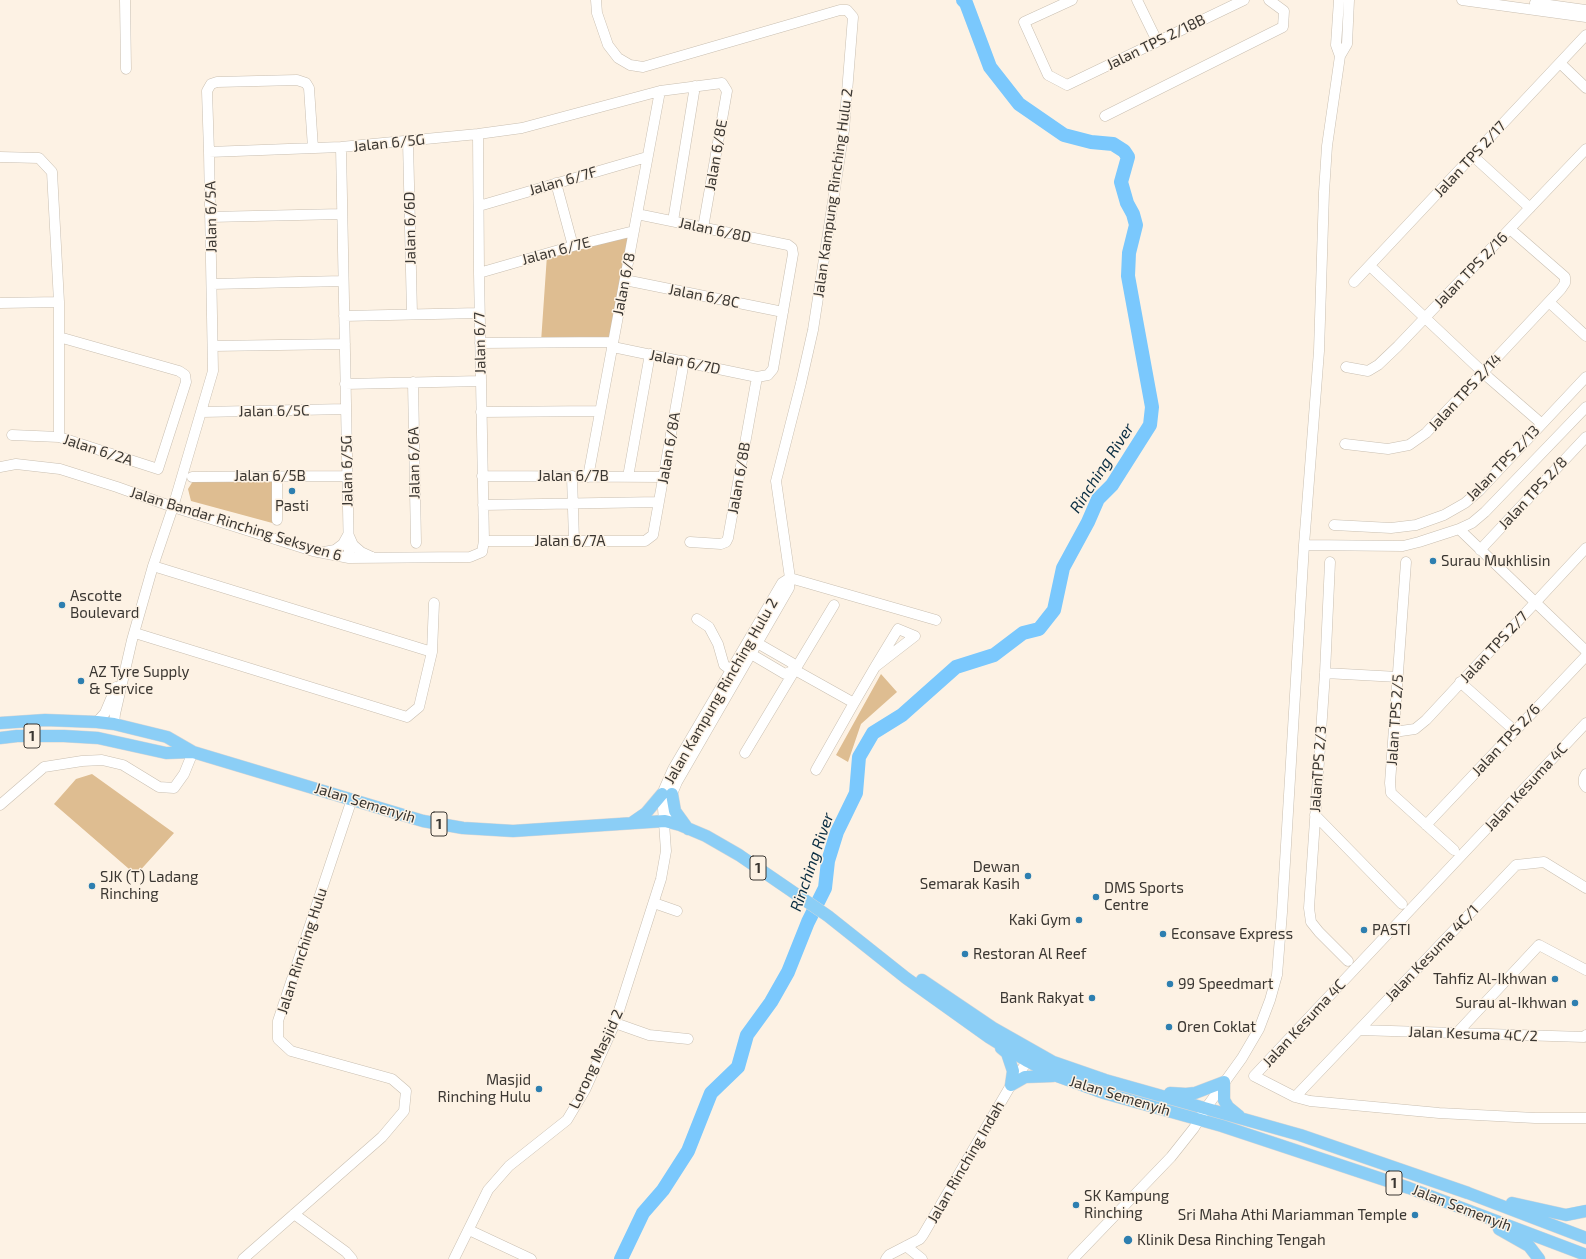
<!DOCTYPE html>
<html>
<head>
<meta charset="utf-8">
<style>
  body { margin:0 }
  canvas { display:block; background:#fdf2e4 }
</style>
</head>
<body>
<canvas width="1586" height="1259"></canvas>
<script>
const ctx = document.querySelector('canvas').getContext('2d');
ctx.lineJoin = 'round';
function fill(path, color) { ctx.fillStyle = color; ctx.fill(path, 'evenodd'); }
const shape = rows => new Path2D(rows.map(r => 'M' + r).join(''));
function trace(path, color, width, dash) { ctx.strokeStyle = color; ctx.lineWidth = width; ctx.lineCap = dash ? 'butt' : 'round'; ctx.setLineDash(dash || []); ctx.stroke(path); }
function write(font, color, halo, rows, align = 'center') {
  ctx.font = font + ' "Exo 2",sans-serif'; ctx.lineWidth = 3; ctx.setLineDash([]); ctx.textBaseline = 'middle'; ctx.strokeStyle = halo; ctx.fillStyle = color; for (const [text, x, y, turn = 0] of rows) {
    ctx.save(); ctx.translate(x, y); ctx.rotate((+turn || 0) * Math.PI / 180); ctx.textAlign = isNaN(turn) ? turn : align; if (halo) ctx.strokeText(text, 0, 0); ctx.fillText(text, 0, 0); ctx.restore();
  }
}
fill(shape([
  [632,233,613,341,541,342,547,255],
  [276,479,276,524,191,501,188,489,193,481],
  [881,674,897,692,861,724,848,762,836,755],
  [92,774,174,833,136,875,54,804,76,779]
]), '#debd91');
trace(shape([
  [621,1259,643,1213,663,1190,688,1151,711,1093,738,1067,747,1035,771,1002,788,972,808,922,825,888,828,861,837,832,856,793,859,757,873,733,902,715,956,667,994,655,1023,633,1039,629,1054,610,1063,568,1088,522,1098,499,1112,485,1150,425,1152,407,1128,276,1129,253,1136,225,1133,214,1127,203,1121,182,1128,157,1124,151,1113,144,1091,142,1064,135,1019,104,990,67,966,3,963,0]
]), '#7ac8fd', 14);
const minor = shape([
  [125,0,126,69],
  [596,0,597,13,608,45,618,58,630,65,643,67,840,10,847,10,853,17,844,130,813,330,801,383,776,481,790,578,789,588,677,782,672,794,665,821],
  [1072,0,1024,22,1048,75,1067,85,1244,0],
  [1137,0,1157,41],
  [1339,0,1336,45,1340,56],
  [1462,0,1586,17],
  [1535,3,1586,10],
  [1560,63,1586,88],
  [1105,116,1283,27,1284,11,1269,0],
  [408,141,412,314],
  [341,147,349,558],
  [209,152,341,147,478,134,522,128,660,91,722,83,727,91,703,228],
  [1473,156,1530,208],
  [0,157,39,158,52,172,59,302,59,437],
  [556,183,573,246],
  [479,206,647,157],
  [210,217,342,214],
  [673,221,695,86],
  [1370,266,1489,378,1542,424],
  [479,273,573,246,634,231],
  [625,280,783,312],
  [1354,282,1586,35],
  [212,284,343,281],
  [1549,302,1586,336],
  [0,303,59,302],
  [344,316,479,313],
  [480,343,613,342],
  [213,346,345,344],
  [613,347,757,377,768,375,773,369,793,254,792,248,788,245,637,214],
  [1346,367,1368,371,1378,365,1398,346,1586,149],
  [413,382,416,543],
  [345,384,481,381],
  [202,412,346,409],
  [481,412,600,411],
  [12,435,59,437,158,469,186,382,185,375,179,371,59,337],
  [1345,444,1388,449,1409,445,1426,433,1561,289,1565,283,1565,277,1510,229],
  [0,467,16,464,60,469,117,487,173,507,313,551,349,558,470,557,482,552,484,541,479,273,478,134],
  [482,476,664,477],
  [572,476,574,541],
  [192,477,347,476],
  [588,477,660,91],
  [628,477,650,354],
  [483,505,659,502],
  [277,520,277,476],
  [1334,525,1391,528,1416,525,1444,515,1465,503,1479,491,1586,377],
  [1459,529,1586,651],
  [349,536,353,545,361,552,372,557],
  [484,541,645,541,653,535,684,361],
  [690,542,721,544,726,542,728,538,757,377],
  [1304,545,1403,546,1419,542,1459,529,1472,523,1485,512,1586,407],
  [1480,550,1586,437],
  [324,552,335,550,343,544,348,535],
  [1330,562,1325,673,1309,908,1311,922,1319,932,1348,961],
  [1406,562,1390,783,1391,793,1454,850],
  [153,566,432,652],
  [697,619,709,627,718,644,724,665,731,670],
  [135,633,407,717,419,707,432,652,434,603],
  [746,651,785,674,795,670,792,663,752,640],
  [795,670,854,703],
  [1325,673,1398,677],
  [1460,682,1515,731],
  [97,722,105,713,116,687],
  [1586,723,1254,1076,1295,1097,1310,1101,1439,1113,1535,1118,1586,1118],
  [114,724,115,714,132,640,153,566,173,507,213,371,209,152,207,91,211,84,217,82,297,80,306,83,309,88,313,148],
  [1394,732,1415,729,1426,720,1586,548],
  [745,753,834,605],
  [816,770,854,703,875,667,898,629,915,636,875,667],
  [1586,774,1584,778,1584,784,1586,787],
  [0,805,44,767,82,761,102,760,123,765,159,787,174,788,184,774,193,752],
  [1315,815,1402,904],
  [1426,825,1586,656],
  [654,903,677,911],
  [615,1023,649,1035,688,1039],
  [1359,1030,1584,1037,1586,1035],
  [1457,1033,1539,945,1586,970],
  [1295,1097,1516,865,1544,862,1586,888],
  [294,1214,346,1252,352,1259],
  [469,1230,531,1259],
  [906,1246,922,1259],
  [243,1259,382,1137,404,1111,406,1091,392,1079,291,1051,278,1039,278,1021,352,799],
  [454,1259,488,1190,509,1166,567,1120,585,1090,615,1023,661,879,666,851,662,794,673,769,782,583,790,578,936,620],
  [886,1259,889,1255,920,1239,923,1235,1011,1085,1031,1056],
  [1073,1259,1171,1157,1194,1128,1206,1108,1242,1058,1259,1029,1270,1000,1277,975,1282,912,1304,545,1319,351,1324,192,1327,146,1340,56,1347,44,1349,0]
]);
const major = shape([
  [0,723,45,720,97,722,114,724,167,737,193,752,423,821,463,828,513,831,665,821,680,825,706,836,739,855,828,916,906,978,990,1038,1027,1061,1057,1076,1104,1093,1222,1126,1409,1188,1586,1255],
  [0,738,17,736,64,736,98,738,166,753,192,752],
  [672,794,675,811,688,829],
  [633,822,646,813,662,794],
  [922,980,993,1028,1053,1062,1105,1080,1300,1135,1468,1193,1586,1238],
  [1001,1048,1007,1053,1013,1071,1011,1085],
  [1011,1085,1025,1077,1053,1076],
  [1170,1093,1186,1094,1195,1093,1224,1082,1224,1100,1228,1107,1239,1116],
  [1512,1203,1566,1215,1586,1211],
  [1499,1229,1529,1246,1539,1259]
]);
trace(minor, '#c9bfb1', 11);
trace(major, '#d8d7d6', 13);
trace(minor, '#fff', 10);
trace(major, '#8bcef6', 12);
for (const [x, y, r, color] of [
  [292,491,4,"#2e7fb0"],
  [1433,561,4,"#2e7fb0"],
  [62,605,4,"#2e7fb0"],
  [81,681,4,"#2e7fb0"],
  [1028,876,4,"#2e7fb0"],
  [92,886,4,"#2e7fb0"],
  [1096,897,4,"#2e7fb0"],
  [1079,920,4,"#2e7fb0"],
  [1364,930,4,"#2e7fb0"],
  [1163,934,4,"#2e7fb0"],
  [965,954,4,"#2e7fb0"],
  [1555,979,4,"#2e7fb0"],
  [1170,984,4,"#2e7fb0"],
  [1092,998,4,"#2e7fb0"],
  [1575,1003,4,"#2e7fb0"],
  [1169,1027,4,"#2e7fb0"],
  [539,1089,4,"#2e7fb0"],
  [1076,1205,4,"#2e7fb0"],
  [1415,1215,4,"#2e7fb0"],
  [1128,1240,5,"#2e7fb0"]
]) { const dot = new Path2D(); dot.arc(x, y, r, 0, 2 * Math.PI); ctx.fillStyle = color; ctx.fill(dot); trace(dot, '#fdf2e4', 1.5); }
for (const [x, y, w] of [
  [32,736,16],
  [439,824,16],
  [758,868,16],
  [1394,1183,16]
]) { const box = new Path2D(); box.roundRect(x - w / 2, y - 12, w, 24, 3); ctx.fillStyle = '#fdf2e4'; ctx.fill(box); trace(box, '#3b3732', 1); }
write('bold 14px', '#3b3732', null, [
  ["1",32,736],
  ["1",439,824],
  ["1",758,868],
  ["1",1394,1183]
]);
write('15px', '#3b3732', '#fdf2e4', [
  ["Jalan TPS 2/18B",1156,42,-26],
  ["Jalan 6/5G",389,143,-6],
  ["Jalan 6/8E",716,155,-80],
  ["Jalan TPS 2/17",1470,159,-47],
  ["Jalan 6/7F",563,181,-16],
  ["Jalan Kampung Rinching Hulu 2",833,193,-82],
  ["Jalan 6/5A",211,217,-91],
  ["Jalan 6/6D",410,228,-91],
  ["Jalan 6/8D",715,230,12],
  ["Jalan 6/7E",556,251,-15],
  ["Jalan TPS 2/16",1471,270,-46],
  ["Jalan 6/8",624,284,-79],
  ["Jalan 6/8C",704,296,11],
  ["Jalan 6/7",480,343,-91],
  ["Jalan 6/7D",685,362,12],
  ["Jalan TPS 2/14",1465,392,-47],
  ["Jalan 6/5C",274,411,-1],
  ["Jalan 6/8A",669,448,-80],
  ["Jalan 6/2A",98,450,18],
  ["Jalan 6/6A",414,463,-91],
  ["Jalan TPS 2/13",1503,463,-46],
  ["Jalan 6/5G",347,471,-91],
  ["Jalan 6/5B",270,476],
  ["Jalan 6/7B",573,476],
  ["Jalan 6/8B",739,478,-80],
  ["Jalan TPS 2/8",1533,493,-47],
  ["Jalan Bandar Rinching Seksyen 6",236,524,17],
  ["Jalan 6/7A",570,541],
  ["Jalan TPS 2/7",1494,647,-47],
  ["Jalan Kampung Rinching Hulu 2",721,691,-60],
  ["Jalan TPS 2/5",1395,720,-86],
  ["Jalan TPS 2/6",1506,740,-47],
  ["JalanTPS 2/3",1318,769,-86],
  ["Jalan Kesuma 4C",1526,787,-47],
  ["Jalan Semenyih",365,803,17],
  ["Jalan Rinching Hulu",302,951,-72],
  ["Jalan Kesuma 4C/1",1432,953,-46],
  ["Jalan Kesuma 4C",1304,1023,-47],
  ["Jalan Kesuma 4C/2",1473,1034,2],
  ["Lorong Masjid 2",596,1059,-65],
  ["Jalan Semenyih",1120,1096,17],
  ["Jalan Rinching Indah",966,1162,-60],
  ["Jalan Semenyih",1462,1208,21]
]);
write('15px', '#3b3732', '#fdf2e4', [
  ["Pasti",292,506,"center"],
  ["Surau Mukhlisin",1441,561],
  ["Ascotte",70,596],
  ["Boulevard",70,613],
  ["AZ Tyre Supply",89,672],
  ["& Service",89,689],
  ["Dewan",1020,867,"right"],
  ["Semarak Kasih",1020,884,"right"],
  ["SJK (T) Ladang",100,877],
  ["Rinching",100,894],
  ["DMS Sports",1104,888],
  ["Centre",1104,905],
  ["Kaki Gym",1071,920,"right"],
  ["PASTI",1372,930],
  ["Econsave Express",1171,934],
  ["Restoran Al Reef",973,954],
  ["Tahfiz Al-Ikhwan",1547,979,"right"],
  ["99 Speedmart",1178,984],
  ["Bank Rakyat",1084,998,"right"],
  ["Surau al-Ikhwan",1567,1003,"right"],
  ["Oren Coklat",1177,1027],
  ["Masjid",531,1080,"right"],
  ["Rinching Hulu",531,1097,"right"],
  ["SK Kampung",1084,1196],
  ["Rinching",1084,1213],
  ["Sri Maha Athi Mariamman Temple",1407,1215,"right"],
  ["Klinik Desa Rinching Tengah",1137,1240]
], 'left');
write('italic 16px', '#092d42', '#fdf2e4', [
  ["Rinching River",1102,468,-57],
  ["Rinching River",812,862,-71]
]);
</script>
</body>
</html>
